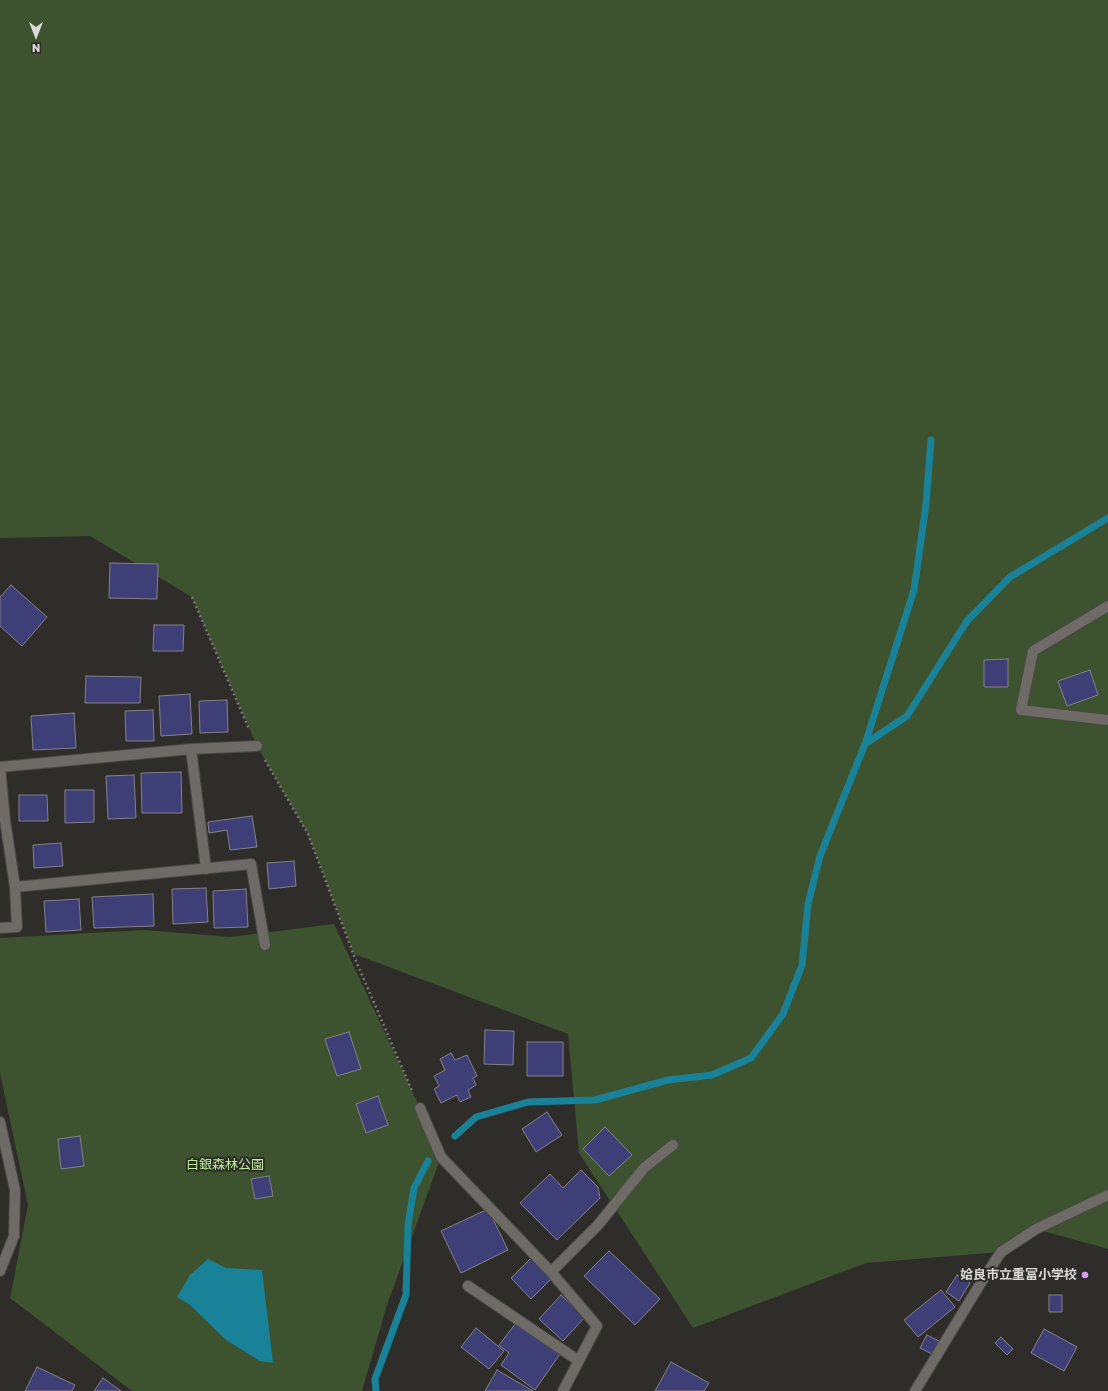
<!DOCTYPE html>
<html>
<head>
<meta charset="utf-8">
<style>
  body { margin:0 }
  #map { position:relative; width:1108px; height:1391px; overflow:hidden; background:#2f2d2a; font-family:"Golos Text",sans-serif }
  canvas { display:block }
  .north { position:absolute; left:16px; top:16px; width:40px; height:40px; -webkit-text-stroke:3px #2f2d2a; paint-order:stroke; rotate:180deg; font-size:11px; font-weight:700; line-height:16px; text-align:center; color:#dbd9d7 }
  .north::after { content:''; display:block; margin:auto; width:14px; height:18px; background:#dbd9d7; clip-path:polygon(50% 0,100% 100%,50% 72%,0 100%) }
</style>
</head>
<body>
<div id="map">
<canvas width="1108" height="1391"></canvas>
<div class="north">N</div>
</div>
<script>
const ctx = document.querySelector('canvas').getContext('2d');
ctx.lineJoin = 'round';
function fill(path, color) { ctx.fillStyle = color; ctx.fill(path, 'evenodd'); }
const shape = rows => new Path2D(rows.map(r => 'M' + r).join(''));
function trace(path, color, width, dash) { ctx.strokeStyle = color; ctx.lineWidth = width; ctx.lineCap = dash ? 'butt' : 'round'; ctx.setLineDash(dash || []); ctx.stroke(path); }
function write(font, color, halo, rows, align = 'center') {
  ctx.font = font + ' "Golos Text","Noto Sans JP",sans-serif'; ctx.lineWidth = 4; ctx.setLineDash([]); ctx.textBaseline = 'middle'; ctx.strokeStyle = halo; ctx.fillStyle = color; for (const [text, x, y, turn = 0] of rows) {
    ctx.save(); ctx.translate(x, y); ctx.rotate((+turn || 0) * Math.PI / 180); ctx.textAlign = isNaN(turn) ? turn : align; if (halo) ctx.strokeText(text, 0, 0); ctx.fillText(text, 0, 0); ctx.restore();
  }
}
fill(shape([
  [0,0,1108,0,1108,1249,1036,1229,1001,1252,866,1263,693,1328,579,1153,568,1034,354,954,308,834,257,746,192,597,90,536,0,538],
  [334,924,420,1108,441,1157,387,1305,362,1391,132,1391,10,1298,28,1205,0,1073,0,938,145,930,230,937]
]), '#3d532f');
fill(shape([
  [208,1259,226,1268,262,1270,273,1363,260,1361,226,1340,190,1305,177,1297,190,1275]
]), '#198198');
trace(shape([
  [865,744,907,716,967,621,1010,577,1108,518],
  [455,1136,476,1117,528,1102,595,1100,668,1080,712,1075,751,1058,783,1014,802,965,808,904,820,856,865,744,914,590,926,504,931,440],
  [376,1391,375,1379,406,1295,408,1225,414,1188,428,1161]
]), '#198198', 7);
const building = shape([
  [110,563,158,564,157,599,109,598,110,563],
  [11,585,47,617,22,646,0,626,0,597,11,585],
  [154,625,184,625,183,651,153,651,154,625],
  [1008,659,1008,687,984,687,984,660,1008,659],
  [1090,670,1098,695,1067,706,1058,681,1090,670],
  [86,676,141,677,140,703,85,703,86,676],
  [190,694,192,734,161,736,159,696,190,694],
  [227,700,228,732,200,733,199,701,227,700],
  [153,710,154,741,126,741,125,711,153,710],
  [74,713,76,748,33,750,31,716,74,713],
  [181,772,182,813,142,813,141,773,181,772],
  [134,775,136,818,108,819,106,776,134,775],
  [65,790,94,790,94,822,65,823,65,790],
  [19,795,47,795,48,821,19,821,19,795],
  [252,816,257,847,230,850,227,830,209,833,208,822,252,816],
  [61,843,63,866,34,868,33,845,61,843],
  [294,861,296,886,269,889,267,863,294,861],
  [206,888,208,922,173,924,172,889,206,888],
  [246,889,248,927,214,928,213,891,246,889],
  [153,894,154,926,94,928,92,897,153,894],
  [79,899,81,930,46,932,44,901,79,899],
  [485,1030,514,1031,513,1065,484,1064,485,1030],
  [349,1032,361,1069,337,1076,325,1039,349,1032],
  [527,1042,563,1042,563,1076,527,1076,527,1042],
  [451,1053,455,1060,467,1055,477,1076,473,1078,476,1085,468,1090,471,1097,460,1102,457,1095,441,1103,434,1089,439,1086,434,1076,445,1070,440,1059,451,1053],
  [378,1096,388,1125,366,1133,356,1104,378,1096],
  [547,1112,562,1135,536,1152,522,1129,547,1112],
  [605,1127,632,1155,609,1176,583,1149,605,1127],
  [80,1136,84,1166,61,1169,58,1139,80,1136],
  [581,1170,598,1187,600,1198,557,1240,520,1203,550,1174,563,1188,581,1170],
  [269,1176,273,1196,255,1199,251,1179,269,1176],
  [488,1209,508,1250,461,1273,441,1231,488,1209],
  [609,1251,660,1299,635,1325,584,1276,609,1251],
  [532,1257,553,1277,531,1299,511,1278,532,1257],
  [957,1275,970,1283,959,1301,946,1292,957,1275],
  [941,1290,955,1307,918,1337,904,1320,941,1290],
  [561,1295,585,1317,563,1341,539,1319,561,1295],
  [1049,1295,1062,1295,1062,1312,1049,1312,1049,1295],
  [516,1323,560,1354,535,1390,501,1365,509,1353,499,1345,516,1323],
  [476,1328,504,1351,489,1369,461,1347,476,1328],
  [1044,1329,1077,1347,1064,1371,1031,1353,1044,1329],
  [927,1335,939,1341,932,1354,920,1348,927,1335],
  [1001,1337,1013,1349,1007,1355,995,1343,1001,1337],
  [671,1362,709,1383,704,1391,655,1391,671,1362],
  [37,1367,75,1385,72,1391,25,1391,37,1367],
  [497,1370,533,1391,485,1391,497,1370],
  [103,1378,121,1391,94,1391,103,1378]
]);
fill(building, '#3f3f77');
trace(building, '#828287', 1);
const street = shape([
  [1108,606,1033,651,1021,710,1108,720],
  [191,749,257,746],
  [0,767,191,749,206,869],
  [0,767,5,820,15,887,17,927,0,928],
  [15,887,251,864,265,945],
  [420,1108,441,1157,551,1272,597,1326,563,1391],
  [0,1122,15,1190,14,1236,0,1271],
  [551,1272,598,1225,644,1168,673,1145],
  [468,1286,579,1361],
  [915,1391,982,1281,1001,1252,1036,1229,1108,1195]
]);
trace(street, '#4a4845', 12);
trace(shape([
  [192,597,249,729],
  [265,760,308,834,356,961,413,1093]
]), '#797775', 2.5, [2, 3]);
trace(street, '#6e6b67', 10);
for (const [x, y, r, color] of [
  [1085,1275,4,"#dc99f4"]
]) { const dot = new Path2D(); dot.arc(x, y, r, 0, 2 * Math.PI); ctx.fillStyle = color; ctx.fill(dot); trace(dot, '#2f2d2a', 1.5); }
write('13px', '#baef9a', '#2f2d2a', [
  ["白銀森林公園",225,1165]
]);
write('bold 13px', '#dbd9d7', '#2f2d2a', [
  ["姶良市立重富小学校",1077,1275]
], 'right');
</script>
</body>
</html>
